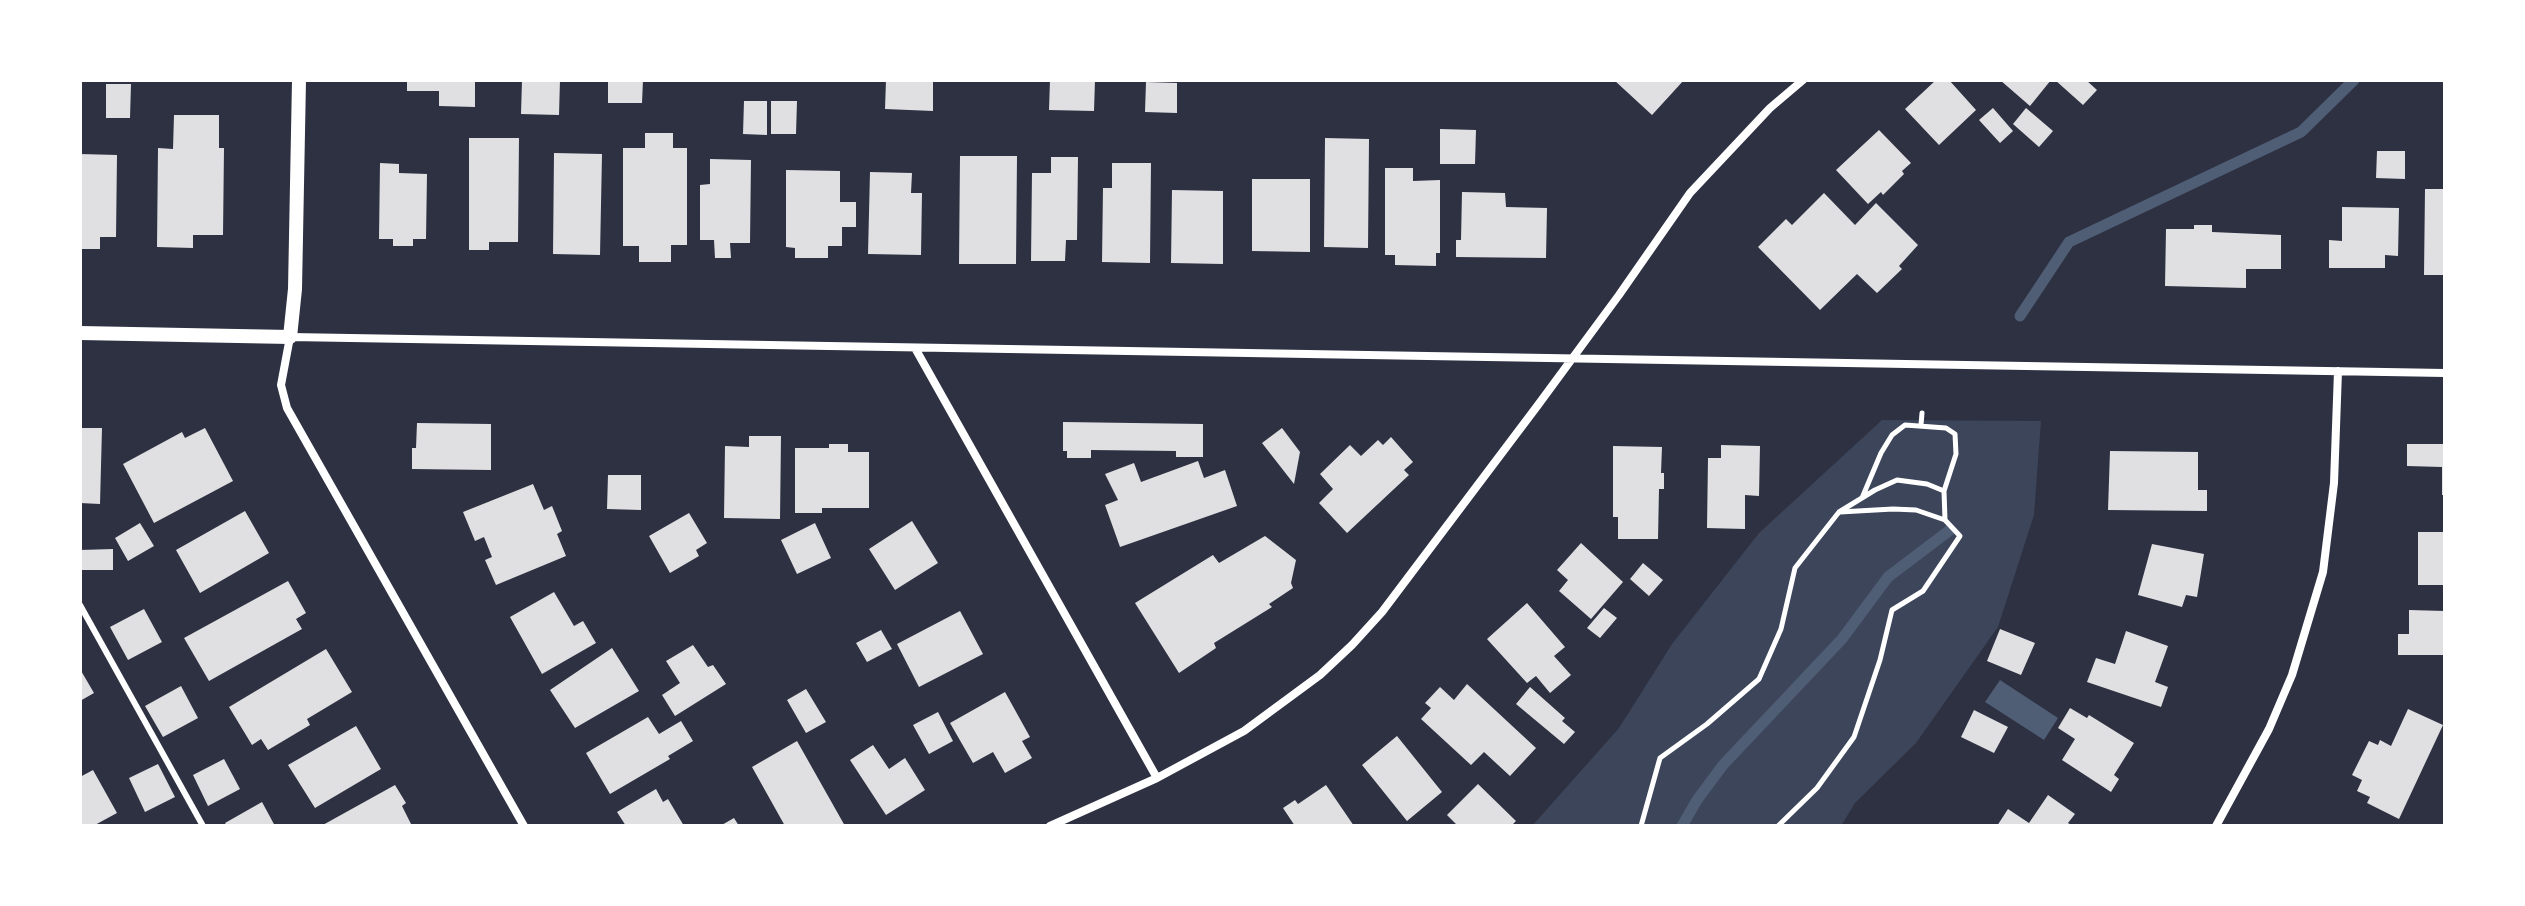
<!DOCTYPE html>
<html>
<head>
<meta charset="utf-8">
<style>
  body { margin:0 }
  #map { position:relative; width:2525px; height:906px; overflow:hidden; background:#2d3142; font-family:"Public Sans",sans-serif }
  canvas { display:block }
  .frame { position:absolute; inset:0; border:82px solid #fff; pointer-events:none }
</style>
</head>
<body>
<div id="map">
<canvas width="2525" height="906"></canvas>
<div class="frame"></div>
</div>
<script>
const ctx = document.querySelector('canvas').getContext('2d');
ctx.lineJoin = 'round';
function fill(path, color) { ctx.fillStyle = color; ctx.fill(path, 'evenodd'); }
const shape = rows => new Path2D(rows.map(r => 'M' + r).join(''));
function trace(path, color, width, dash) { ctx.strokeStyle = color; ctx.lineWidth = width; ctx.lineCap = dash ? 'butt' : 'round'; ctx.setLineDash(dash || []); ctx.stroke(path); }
fill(shape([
  [1882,420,2041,421,2034,515,1998,627,1916,743,1855,803,1841,826,1532,826,1619,728,1672,644,1759,533]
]), '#3c4559');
fill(shape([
  [2000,680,2058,718,2044,740,1985,702]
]), '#4f5d75');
trace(shape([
  [2020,316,2069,242,2301,132,2354,80],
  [1682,826,1697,800,1723,765,1842,639,1888,577,1950,530]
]), '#4f5d75', 11);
fill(shape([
  [407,80,475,80,475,107,439,106,439,91,407,91],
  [522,80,560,80,559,115,521,114],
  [608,80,643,80,642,103,608,103],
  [886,80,933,80,933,111,885,109],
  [1050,80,1095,80,1094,111,1049,110],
  [1614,80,1684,80,1652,115],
  [1936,80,1949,80,1976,110,1939,145,1905,109],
  [2000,80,2051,80,2030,106],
  [2055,80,2086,80,2097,90,2083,105],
  [1146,82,1177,83,1177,113,1145,112],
  [106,84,131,84,130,118,106,118],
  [744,101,767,101,767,135,743,134],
  [771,101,797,101,796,134,771,134],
  [1993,108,2013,131,2000,143,1979,120],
  [2026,108,2053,131,2039,147,2013,124],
  [174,115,219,115,219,148,224,148,223,235,193,235,193,248,157,247,158,148,173,149],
  [1440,129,1476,130,1475,164,1440,164],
  [1879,130,1911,163,1902,171,1904,174,1883,195,1881,192,1868,204,1836,170],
  [645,133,673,133,673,148,687,148,687,245,671,245,671,262,639,262,639,246,623,246,623,148,645,148],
  [469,138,519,138,518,242,489,242,489,250,469,250],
  [1325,138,1369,139,1368,248,1324,247],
  [2377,151,2405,151,2405,179,2376,178],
  [554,153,602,154,600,255,553,254],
  [80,154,117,155,116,237,100,237,100,249,80,249],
  [960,156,1017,156,1016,264,959,264],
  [1051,157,1078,157,1077,240,1066,240,1065,261,1031,261,1032,173,1051,173],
  [710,159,751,160,750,243,730,243,731,258,715,258,714,240,700,240,700,185,710,184],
  [380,163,399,164,399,173,427,174,426,239,413,239,413,246,393,246,393,239,379,239],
  [1112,163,1151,163,1150,263,1102,262,1103,188,1112,188],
  [1385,168,1413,168,1413,181,1440,180,1440,253,1436,253,1436,266,1395,265,1395,255,1385,255],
  [786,170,840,171,840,202,856,202,856,227,842,227,842,246,828,246,828,258,795,258,795,248,786,247],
  [870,172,912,173,911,193,922,193,921,255,868,254],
  [1252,179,1310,179,1310,252,1252,251],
  [2425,189,2445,189,2445,275,2424,275],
  [1172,190,1223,191,1223,264,1171,263],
  [1462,192,1505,193,1506,207,1547,208,1546,258,1456,257,1456,240,1461,240],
  [1824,193,1855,225,1876,203,1918,245,1899,266,1902,269,1877,293,1857,274,1820,310,1758,247,1786,219,1792,225],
  [2342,207,2399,208,2398,256,2385,255,2385,268,2329,268,2329,240,2342,241],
  [2194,225,2212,225,2212,232,2281,235,2281,269,2246,269,2246,288,2165,286,2166,229,2194,229],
  [1063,422,1203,424,1203,457,1176,457,1176,451,1091,450,1091,458,1067,458,1067,451,1063,451],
  [417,423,491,424,491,470,412,469,412,448,416,448],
  [80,428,102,428,100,504,80,503],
  [205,428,233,481,154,523,123,464,182,432,185,438],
  [1282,428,1300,452,1294,484,1262,443],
  [749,436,781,436,780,519,724,518,725,446,749,447],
  [1391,437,1413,462,1404,470,1409,475,1347,533,1319,503,1333,489,1320,474,1350,445,1361,456,1378,440,1383,445],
  [829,444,848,444,848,452,869,452,869,508,822,508,822,513,795,513,795,448,829,448],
  [2407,444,2445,444,2445,495,2442,495,2442,467,2407,466],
  [1721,445,1760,446,1759,496,1745,495,1745,529,1707,528,1708,458,1721,458],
  [1613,446,1662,447,1661,473,1664,473,1664,489,1659,489,1658,539,1618,539,1618,517,1613,517],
  [2110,451,2198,452,2198,490,2207,490,2207,511,2108,510],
  [1198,461,1204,478,1225,470,1237,506,1120,547,1105,505,1118,500,1105,474,1134,463,1141,482],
  [608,475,641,475,641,510,607,509],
  [533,484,544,510,552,506,562,531,557,534,566,556,496,585,485,560,492,557,484,537,475,541,463,512],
  [245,511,269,553,200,593,176,550],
  [689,513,707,543,696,550,699,556,670,573,649,536],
  [912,521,938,563,895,590,869,549],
  [140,523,154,546,128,561,115,538],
  [815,523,831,558,797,574,781,540],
  [2418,532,2445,532,2445,585,2418,585],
  [1265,536,1296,560,1291,583,1293,588,1269,604,1272,607,1214,643,1216,648,1179,673,1135,603,1213,555,1219,563],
  [1581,543,1623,582,1591,619,1559,591,1568,580,1557,570],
  [2152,544,2204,554,2197,597,2186,595,2182,607,2138,595],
  [113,549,113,570,80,570,80,550],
  [1643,563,1663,580,1649,596,1630,579],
  [288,581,306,613,296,619,302,629,209,681,184,638],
  [554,592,574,626,583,621,596,643,542,674,510,617],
  [1527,603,1565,647,1554,656,1571,675,1550,693,1536,676,1527,683,1487,639],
  [1604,608,1617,618,1600,638,1587,628],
  [144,609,162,642,128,660,110,627],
  [2409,610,2445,611,2445,655,2398,655,2398,634,2409,634],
  [960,611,983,654,919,687,897,644],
  [2000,629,2035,643,2021,675,1987,661],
  [881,630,892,649,867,662,856,643],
  [2126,631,2168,646,2155,682,2168,687,2161,707,2087,682,2096,658,2115,664],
  [693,645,708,667,713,665,726,684,675,716,662,695,680,683,666,661],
  [612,648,639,691,575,728,550,690],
  [326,649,352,692,307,719,310,725,268,750,261,739,252,745,229,707],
  [80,669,94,693,80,701],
  [1467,684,1536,748,1510,776,1484,752,1471,765,1421,719,1431,708,1425,703,1440,687,1454,700],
  [181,686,198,718,163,737,145,706],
  [1530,687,1565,718,1562,721,1575,732,1564,744,1516,704],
  [806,689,826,722,806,733,787,700],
  [1005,692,1030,737,1022,741,1032,758,1005,773,993,752,973,763,950,723],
  [2070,708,2087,718,2089,715,2134,743,2114,775,2119,779,2111,792,2062,760,2075,739,2058,728],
  [2408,709,2443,725,2399,819,2367,803,2370,797,2357,791,2362,780,2352,775,2369,741,2378,745,2380,740,2391,746],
  [1974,710,2008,727,1994,753,1961,737],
  [938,712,953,741,929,754,913,725],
  [648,717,659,734,681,721,693,741,668,756,670,759,610,794,586,753],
  [356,726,381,769,315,808,288,765],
  [1397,736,1442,792,1407,821,1362,765],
  [797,741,845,826,785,826,752,767],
  [873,745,889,769,905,758,925,790,886,815,850,760],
  [224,759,240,789,208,806,193,775],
  [158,764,175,797,145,812,129,778],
  [93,770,117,813,93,826,80,826,80,777],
  [1478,784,1516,821,1511,826,1458,826,1447,815],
  [395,785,406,803,402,806,412,826,321,826],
  [1326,785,1354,826,1295,826,1283,808,1295,800,1298,804],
  [656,789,663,802,668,799,684,826,626,826,617,812],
  [2048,795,2075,814,2068,823,2073,826,1997,826,2008,809,2029,823],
  [262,802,275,826,227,826,225,823],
  [734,818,739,826,720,826]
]), '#e0e0e3');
trace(shape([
  [1921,425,1922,413],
  [1862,498,1881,453,1892,435,1905,425,1946,428,1955,434,1956,454,1944,491,1945,520],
  [1641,826,1660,758,1707,724,1759,679,1781,629,1795,568,1839,512,1875,490,1897,480,1927,484,1944,491],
  [1778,826,1817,788,1854,737,1880,660,1892,610,1923,591,1960,536,1945,520,1916,510,1893,509,1840,512]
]), '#fff', 5);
trace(shape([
  [80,605,203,826]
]), '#fff', 6);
trace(shape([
  [915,348,1157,778],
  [524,826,287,408,281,385,290,337,2445,373],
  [1050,826,1157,778,1244,731,1320,675,1352,645,1382,612,1538,405,1619,295,1690,193,1770,108,1803,80],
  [2216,826,2269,729,2292,675,2323,572,2334,483,2338,371]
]), '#fff', 8);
trace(shape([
  [80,333,290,337,295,289,299,80]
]), '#fff', 14);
</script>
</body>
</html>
